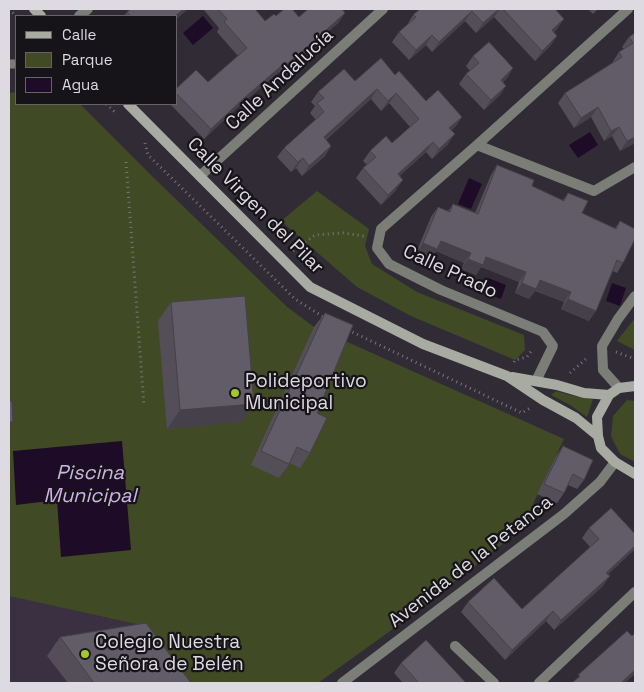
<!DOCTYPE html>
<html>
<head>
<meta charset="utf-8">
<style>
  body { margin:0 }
  #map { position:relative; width:644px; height:692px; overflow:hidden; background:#312b36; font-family:"Space Grotesk",sans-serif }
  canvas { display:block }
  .frame { position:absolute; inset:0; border:10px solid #dedae1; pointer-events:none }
  .legend { position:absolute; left:15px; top:15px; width:162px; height:90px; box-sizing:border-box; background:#171419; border:1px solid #676369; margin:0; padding:6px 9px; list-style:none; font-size:15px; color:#dedae1 }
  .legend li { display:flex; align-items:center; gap:10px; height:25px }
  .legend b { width:25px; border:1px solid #676369 }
</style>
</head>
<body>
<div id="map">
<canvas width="644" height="692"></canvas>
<div class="frame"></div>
<ul class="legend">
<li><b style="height:6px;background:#a8aba1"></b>Calle</li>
<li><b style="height:14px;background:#404b26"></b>Parque</li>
<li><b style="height:14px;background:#1d0b28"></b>Agua</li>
</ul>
</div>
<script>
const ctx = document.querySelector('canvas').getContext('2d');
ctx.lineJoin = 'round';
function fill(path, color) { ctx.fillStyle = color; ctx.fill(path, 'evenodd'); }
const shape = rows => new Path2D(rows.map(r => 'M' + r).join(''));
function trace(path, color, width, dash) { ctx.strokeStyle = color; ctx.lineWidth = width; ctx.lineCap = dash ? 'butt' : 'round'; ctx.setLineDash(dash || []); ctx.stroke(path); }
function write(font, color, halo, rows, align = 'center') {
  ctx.font = font + ' "Space Grotesk",sans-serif'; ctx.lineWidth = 4.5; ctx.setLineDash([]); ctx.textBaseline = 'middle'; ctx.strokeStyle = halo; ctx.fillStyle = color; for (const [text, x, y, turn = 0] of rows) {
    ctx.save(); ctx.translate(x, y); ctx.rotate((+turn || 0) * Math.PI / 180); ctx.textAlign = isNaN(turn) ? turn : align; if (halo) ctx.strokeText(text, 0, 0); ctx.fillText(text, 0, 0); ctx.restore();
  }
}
fill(shape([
  [9,596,136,624,188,683,9,683]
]), '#3a3041');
fill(shape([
  [16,92,16,104,80,104,152,176,286,306,314,327,564,439,533,504,545,511,408,618,318,683,188,683,136,624,9,596,9,93],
  [317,191,369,229,365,246,372,264,417,292,524,335,525,350,515,360,411,316,357,287,281,221],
  [635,318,635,350,617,341],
  [556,391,574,396,593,399,587,417,570,405,551,395],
  [627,400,635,401,635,462,620,454,611,436,613,416]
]), '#404b26');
fill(shape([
  [203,16,213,28,193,45,183,33],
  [590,132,598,145,578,158,569,145],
  [469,178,482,184,471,209,458,204],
  [488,278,506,285,501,299,482,292],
  [612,283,626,288,620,306,606,301],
  [122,441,131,550,61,557,57,500,16,505,13,451]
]), '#1d0b28');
trace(shape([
  [9,9,16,16],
  [106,104,115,112],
  [145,143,148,155,295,299,325,318],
  [126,162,144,406],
  [293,251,315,235,343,233,364,236],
  [348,330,522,413,530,408],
  [616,352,635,359],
  [514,362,515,360,527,357,532,350],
  [570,373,588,357]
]), '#7b757f', 3, [1, 4]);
trace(shape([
  [9,64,16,64]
]), '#7b7e77', 9);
trace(shape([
  [79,16,88,9],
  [477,145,594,191,635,167],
  [200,176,383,9],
  [536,381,553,346,543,332,441,290,389,264,377,248,381,229,477,145,628,9],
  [619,388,603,370,602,346,618,319,635,296],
  [455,646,494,683],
  [342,683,564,514,600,482,615,462],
  [539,683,635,592]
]), '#7b7e77', 10);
trace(shape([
  [34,9,41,16],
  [128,104,310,287,423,344,507,376,543,400,576,418,598,436],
  [512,377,557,385,584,393,609,395],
  [635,386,619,388,609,395,597,417,598,436,601,448,615,462,635,474]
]), '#a8aba1', 10);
fill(shape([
  [131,9,188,9,176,19,176,16,124,16,127,12],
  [203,9,255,9,265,21,276,16,299,17,345,13,338,23,299,58,280,73,279,72,237,108,204,139,170,104,176,104,176,89,208,82,238,56,217,32,219,28],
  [420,9,555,9,557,29,554,32,557,36,550,46,535,61,494,17,476,33,465,21,432,52,426,45,409,60,392,42,399,32,407,25,413,15],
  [588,9,598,9,593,14],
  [635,33,635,143,620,151,612,136,604,141,591,117,574,128,558,103,565,93,612,63,619,52,624,49,622,47,629,37],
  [473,56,513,68,507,78,503,82,506,86,499,96,484,110,459,84,466,74,470,71,466,66],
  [395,75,426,101,462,117,455,127,451,130,448,144,432,159,426,152,399,176,396,190,381,205,356,178,363,168,367,165,363,161,370,151,392,143,410,127,389,103,381,111,371,99,326,140,331,146,325,156,302,176,296,168,291,172,277,157,284,148,316,120,310,113,315,106,311,102,318,92,355,81],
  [497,165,532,186,563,200,568,193,582,213,615,228,620,221,623,263,617,273,613,271,589,321,561,309,564,302,535,291,529,299,515,293,519,282,481,267,476,275,461,269,464,263,436,251,431,259,416,253,431,217,438,207,448,211,453,204,475,213,491,175],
  [171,302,254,404,241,422,167,429,158,321],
  [325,313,317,413,310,453,300,468,290,463,279,478,251,465,314,327],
  [563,446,584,480,577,489,568,485,564,493,557,503,537,494,556,456],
  [589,528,634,550,608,574,603,586,554,630,546,621,505,660,461,612,468,602,522,609,590,547,582,538],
  [60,637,191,683,68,683,47,656],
  [401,663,466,683,403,683,394,673]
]), '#544e59');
fill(shape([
  [184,9,188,9,176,19,176,16,175,16],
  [499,9,500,9,494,17,476,33,483,23],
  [472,11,465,21,432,52,439,42],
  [345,13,338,23,299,58,280,73,287,64],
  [564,19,557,29,545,40,552,30],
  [432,35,426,45,409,60,416,50],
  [557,36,550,46,535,61,542,51],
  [286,62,279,72,237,108,204,139,211,129,244,98],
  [513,68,507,78,494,90,501,80],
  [506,86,499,96,484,110,491,100],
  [377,89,371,99,317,147,324,137],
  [396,93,389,103,381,111,388,101],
  [598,107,591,117,574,128,581,118],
  [462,117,455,127,443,138,449,128],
  [619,127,612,136,604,141,611,131],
  [455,134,448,144,432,159,439,149],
  [635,137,635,143,620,151,627,141],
  [433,142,426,152,391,184,398,174],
  [331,146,325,156,302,176,309,166],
  [303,158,296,168,291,172,298,162],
  [403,180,396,190,381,205,388,195],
  [441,241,471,253,464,263,436,251,431,259,416,253,423,243],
  [486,257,526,272,519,282,481,267,476,275,461,269,468,259],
  [540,280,571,292,564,302,535,291,529,299,515,293,522,283],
  [568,299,596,311,589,321,561,309],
  [254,404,241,422,167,429,180,410],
  [9,422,13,422,9,428],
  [635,546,635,549,634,550,599,583,606,573],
  [610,576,603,586,554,630,561,620],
  [553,611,546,621,505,660,512,650],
  [635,670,635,674,625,683,621,683]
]), '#454049');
const building = shape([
  [131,9,184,9,175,16,131,16,127,12,131,9],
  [218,9,255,9,265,21,274,14,276,16,284,9,292,9,299,17,308,9,342,9,345,13,306,48,287,64,286,62,244,98,211,129,176,93,176,89,196,70,208,82,247,48,224,22,227,19,218,9],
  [420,9,499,9,483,23,472,11,439,42,432,35,416,50,399,32,416,17,413,15,420,9],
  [503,9,555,9,564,19,552,30,557,36,542,51,503,9],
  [635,33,635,137,627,141,619,127,611,131,598,107,581,118,565,93,622,57,619,52,633,43,629,37,635,33],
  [489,42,513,68,501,80,506,86,491,100,466,74,479,63,473,56,489,42],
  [381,58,395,75,399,71,426,101,438,90,462,117,449,128,455,134,439,149,433,142,398,174,403,180,388,195,363,168,376,157,370,151,386,136,392,143,419,119,396,93,388,101,377,89,324,137,331,146,309,166,303,158,298,162,284,148,324,112,317,103,324,98,318,92,344,69,355,81,381,58],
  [497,165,534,180,532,186,564,201,568,193,588,201,582,213,616,229,620,221,635,229,635,239,623,263,617,260,596,311,568,299,571,292,540,280,536,289,522,283,526,272,486,257,483,265,468,259,471,253,441,241,437,249,423,243,438,207,450,212,453,204,478,214,497,165],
  [245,296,254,404,180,410,171,302,245,296],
  [325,313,353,325,317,413,327,418,310,453,297,447,289,464,261,451,325,313],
  [9,401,12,401,13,422,9,422,9,401],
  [563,446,593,460,584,480,573,474,564,493,544,484,563,446],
  [611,508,635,534,635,546,606,573,610,576,561,620,553,611,512,650,468,602,494,578,522,609,599,539,589,528,611,508],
  [146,623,191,683,94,683,60,637,146,623],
  [627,631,632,636,635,633,635,670,621,683,572,683,580,676,578,675,627,631],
  [426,640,466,683,419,683,401,663,426,640]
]);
fill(building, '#625b68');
trace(building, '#454049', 1);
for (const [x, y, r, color] of [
  [235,393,5,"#a3c926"],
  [85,654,5,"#a3c926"]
]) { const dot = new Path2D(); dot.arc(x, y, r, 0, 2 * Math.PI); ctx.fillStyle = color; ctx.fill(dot); trace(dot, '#171419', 2); }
write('19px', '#dedae1', '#171419', [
  ["Calle Andalucía",280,80,-43],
  ["Calle Virgen del Pilar",255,206,45],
  ["Calle Prado",450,272,25],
  ["Avenida de la Petanca",471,562,-38]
]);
write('19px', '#dedae1', '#171419', [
  ["Polideportivo",245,382],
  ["Municipal",245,404],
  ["Colegio Nuestra",95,643],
  ["Señora de Belén",95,665]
], 'left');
write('italic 20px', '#d3b1ed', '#171419', [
  ["Piscina",90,474],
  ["Municipal",90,497]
]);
</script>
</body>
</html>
